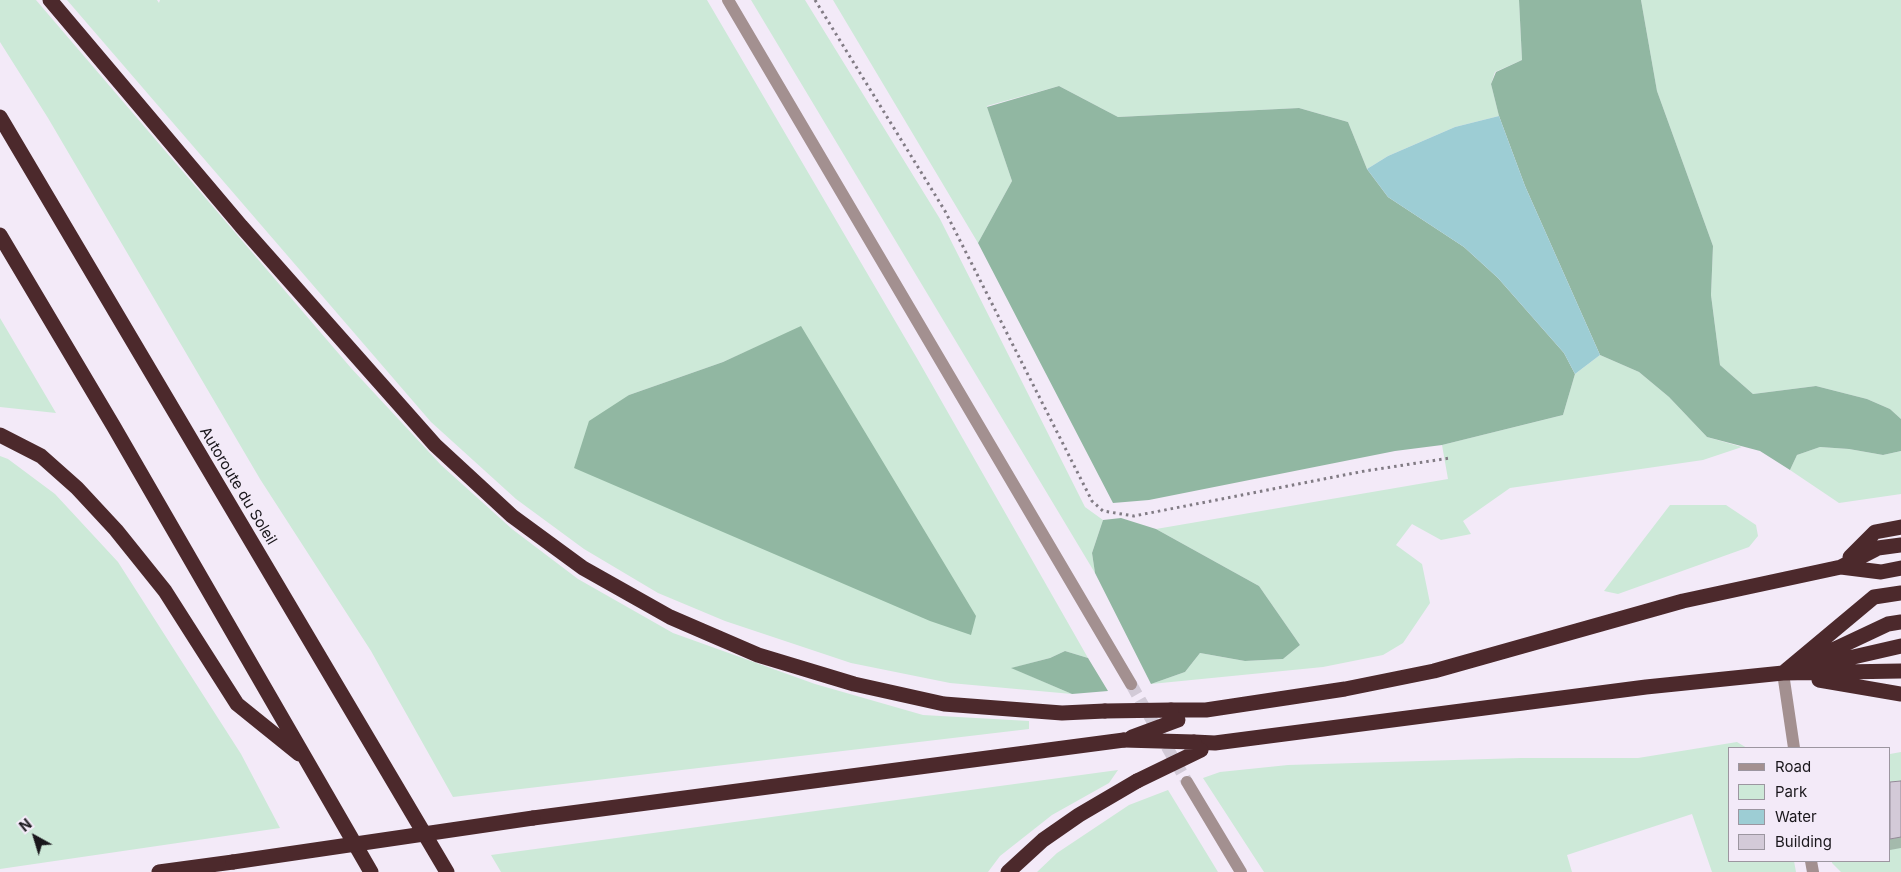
<!DOCTYPE html>
<html>
<head>
<meta charset="utf-8">
<style>
  body { margin:0 }
  #map { position:relative; width:1901px; height:872px; overflow:hidden; background:#f3eaf8; font-family:Inter,sans-serif }
  canvas { display:block }
  .legend { position:absolute; left:1728px; top:747px; width:162px; height:115px; box-sizing:border-box; background:#f3eaf8; border:1px solid #9c96a0; margin:0; padding:6px 9px; list-style:none; font-size:15px; color:#1a171c }
  .legend li { display:flex; align-items:center; gap:10px; height:25px }
  .legend b { width:25px; border:1px solid #9c96a0 }
  .north { position:absolute; left:10px; top:812px; width:50px; height:50px; -webkit-text-stroke:4px #f3eaf8; paint-order:stroke; rotate:321deg; font-size:14px; font-weight:700; line-height:20px; text-align:center; color:#1a171c }
  .north::after { content:''; display:block; margin:auto; width:18px; height:22px; background:#1a171c; clip-path:polygon(50% 0,100% 100%,50% 72%,0 100%) }
</style>
</head>
<body>
<div id="map">
<canvas width="1901" height="872"></canvas>
<ul class="legend">
<li><b style="height:6px;background:#a39090"></b>Road</li>
<li><b style="height:14px;background:#cde9d8"></b>Park</li>
<li><b style="height:14px;background:#9dcdd4"></b>Water</li>
<li><b style="height:14px;background:#d3cad8"></b>Building</li>
</ul>
<div class="north">N</div>
</div>
<script>
const ctx = document.querySelector('canvas').getContext('2d');
ctx.lineJoin = 'round';
function fill(path, color) { ctx.fillStyle = color; ctx.fill(path, 'evenodd'); }
const shape = rows => new Path2D(rows.map(r => 'M' + r).join(''));
function trace(path, color, width, dash) { ctx.strokeStyle = color; ctx.lineWidth = width; ctx.lineCap = dash ? 'butt' : 'round'; ctx.setLineDash(dash || []); ctx.stroke(path); }
function write(font, color, halo, rows, align = 'center') {
  ctx.font = font + ' Inter,sans-serif'; ctx.lineWidth = 4; ctx.setLineDash([]); ctx.textBaseline = 'middle'; ctx.strokeStyle = halo; ctx.fillStyle = color; for (const [text, x, y, turn = 0] of rows) {
    ctx.save(); ctx.translate(x, y); ctx.rotate((+turn || 0) * Math.PI / 180); ctx.textAlign = isNaN(turn) ? turn : align; if (halo) ctx.strokeText(text, 0, 0); ctx.fillText(text, 0, 0); ctx.restore();
  }
}
fill(shape([
  [0,0,36,0,351,368,441,465,512,529,578,579,673,633,815,684,923,715,1029,721,1029,729,453,797,371,651,260,479,48,118,0,42],
  [67,0,157,0,159,3,160,0,707,0,918,360,1088,658,1065,651,1050,658,1012,668,1072,694,950,683,851,663,725,621,658,593,584,549,516,499,431,422],
  [801,327,574,468,629,395,723,362],
  [751,0,805,0,940,219,1085,507,1103,520,1092,553,1095,573],
  [833,0,1519,0,1522,60,1495,72,1491,84,1499,116,1455,127,1388,156,1367,169,1348,122,1299,108,1118,117,1059,86,987,106,1012,181,978,243],
  [1641,0,1901,0,1901,419,1890,409,1867,399,1816,386,1753,394,1720,365,1711,295,1713,246,1657,91],
  [0,318,56,413,0,407],
  [1600,355,1639,372,1669,397,1707,437,1742,447,1703,460,1510,488,1463,521,1471,534,1441,540,1412,524,1396,545,1422,564,1430,603,1403,643,1383,655,1323,667,1151,684,1185,672,1200,653,1245,661,1283,659,1300,645,1259,586,1156,529,1448,479,1442,445,1563,415,1575,374],
  [1820,447,1849,449,1883,455,1901,451,1901,494,1839,503,1790,470,1797,455],
  [0,456,8,459,55,494,118,562,241,754,280,828,0,869],
  [1670,505,1726,505,1756,525,1758,536,1749,547,1618,594,1604,591],
  [1737,742,1747,748,1730,748,1730,861,1794,861,1796,872,1712,872,1692,814,1567,855,1572,872,1264,872,1203,778,1220,772,1288,765,1521,758,1638,758],
  [1901,752,1901,781,1890,782,1890,754],
  [1118,770,1109,783,1052,815,1000,856,988,872,501,872,491,855],
  [1168,790,1218,872,1037,872,1057,853,1129,805],
  [1901,837,1901,872,1841,872,1832,863,1832,861,1890,861,1890,839]
]), '#cde9d8');
fill(shape([
  [1519,0,1641,0,1657,91,1713,246,1711,295,1720,365,1753,394,1816,386,1867,399,1890,409,1901,419,1901,451,1883,455,1849,449,1820,447,1797,455,1790,470,1760,451,1707,437,1669,397,1639,372,1600,355,1525,186,1499,116,1491,84,1496,72,1522,60],
  [1059,86,1118,117,1299,108,1348,122,1367,169,1388,197,1464,247,1498,278,1564,353,1575,374,1563,415,1442,445,1395,451,1149,500,1113,503,978,243,1012,181,987,107],
  [801,326,976,616,971,635,930,621,574,468,589,421,629,395,723,362],
  [1121,518,1156,529,1259,586,1300,645,1283,659,1245,661,1200,653,1185,672,1151,684,1095,573,1092,553,1103,520],
  [1065,651,1088,658,1108,691,1072,694,1011,668,1050,658]
]), '#91b7a2');
fill(shape([
  [1499,116,1525,186,1600,355,1575,374,1564,353,1498,278,1464,247,1388,197,1367,169,1388,156,1455,127]
]), '#9dcdd4');
fill(shape([
  [1901,782,1901,848,1890,850,1890,784]
]), '#0003');
const building = shape([
  [1901,781,1901,837,1890,839,1890,782,1901,781]
]);
fill(building, '#d3cad8');
trace(building, '#938a97', 1);
trace(shape([
  [1131,684,1187,782]
]), '#d2cad7', 12, [12, 6]);
trace(shape([
  [815,0,945,211,1092,501,1103,511,1134,516,1365,471,1450,458]
]), '#817b84', 3, [2.5, 4]);
trace(shape([
  [1783,673,1794,748],
  [1811,861,1813,872]
]), '#a39090', 12);
trace(shape([
  [728,0,1131,684],
  [1187,782,1241,872]
]), '#a39090', 12);
trace(shape([
  [50,0,241,226,435,445,512,516,583,568,670,617,758,655,854,684,944,704,1062,713,1105,711],
  [0,117,447,872],
  [0,235,114,427,371,872],
  [0,435,41,456,77,488,116,530,165,591,237,704,299,754],
  [1850,557,1875,532,1901,527],
  [1841,567,1881,572,1901,568],
  [1803,664,1888,624,1901,622],
  [1814,666,1901,646],
  [1783,673,1874,597,1901,593],
  [1819,680,1901,694],
  [1171,710,1206,710,1345,689,1434,671,1683,601,1841,567,1878,548,1901,545],
  [1194,742,1215,743,1646,687,1783,673,1901,671],
  [533,818,1124,740],
  [159,872,233,862],
  [1008,872,1043,840,1079,815,1137,781]
]), '#4c292c', 15);
trace(shape([
  [1105,711,1171,710],
  [1132,737,1178,720],
  [1124,740,1194,742],
  [1137,781,1201,750],
  [233,862,533,818]
]), '#4c292c', 15);
write('15px', '#1a171c', '#f3eaf8', [
  ["Autoroute du Soleil",238,486,59]
]);
</script>
</body>
</html>
